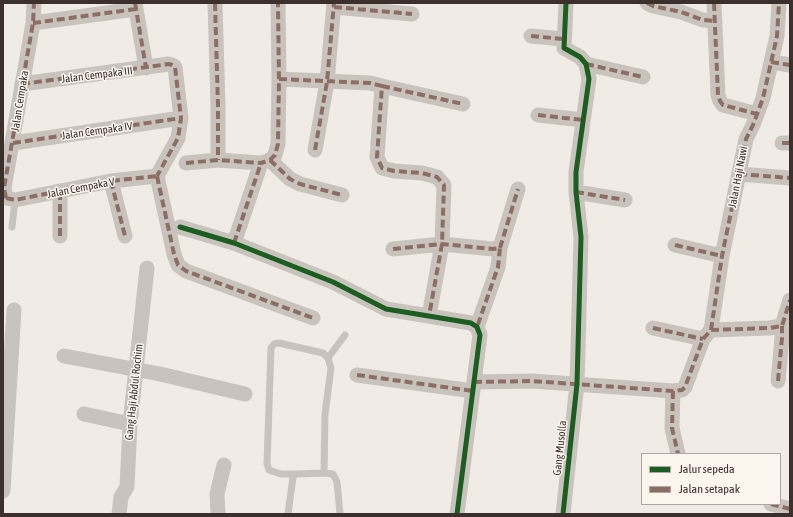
<!DOCTYPE html>
<html>
<head>
<meta charset="utf-8">
<style>
  body { margin:0 }
  #map { position:relative; width:793px; height:517px; overflow:hidden; background:#f0ebe5; font-family:"Asap Condensed",sans-serif }
  canvas { display:block }
  .frame { position:absolute; inset:0; border:4px solid #3b302b; pointer-events:none }
  .legend { position:absolute; left:641px; top:453px; width:140px; height:52px; box-sizing:border-box; background:#fbf5ee; border:1px solid #aea6a0; margin:0; padding:5px 7px; list-style:none; font-size:12px; color:#3b302b }
  .legend li { display:flex; align-items:center; gap:8px; height:20px }
  .legend b { width:20px; border:1px solid #aea6a0 }
</style>
</head>
<body>
<div id="map">
<canvas width="793" height="517"></canvas>
<div class="frame"></div>
<ul class="legend">
<li><b style="height:5px;background:#1b5e20"></b>Jalur sepeda</li>
<li><b style="height:5px;background:#8d6e63"></b>Jalan setapak</li>
</ul>
</div>
<script>
const ctx = document.querySelector('canvas').getContext('2d');
ctx.lineJoin = 'round';
const shape = rows => new Path2D(rows.map(r => 'M' + r).join(''));
function trace(path, color, width, dash) { ctx.strokeStyle = color; ctx.lineWidth = width; ctx.lineCap = dash ? 'butt' : 'round'; ctx.setLineDash(dash || []); ctx.stroke(path); }
function write(font, color, halo, rows, align = 'center') {
  ctx.font = font + ' "Asap Condensed",sans-serif'; ctx.lineWidth = 3; ctx.setLineDash([]); ctx.textBaseline = 'middle'; ctx.strokeStyle = halo; ctx.fillStyle = color; for (const [text, x, y, turn = 0] of rows) {
    ctx.save(); ctx.translate(x, y); ctx.rotate((+turn || 0) * Math.PI / 180); ctx.textAlign = isNaN(turn) ? turn : align; if (halo) ctx.strokeText(text, 0, 0); ctx.fillText(text, 0, 0); ctx.restore();
  }
}
trace(shape([
  [12,227,15,200],
  [328,358,345,335],
  [296,474,281,474,269,470,267,464,271,348,274,344,279,343,323,353,328,358,331,368,325,414,324,473],
  [288,514,293,477,296,474,324,473,333,474,337,482,340,514]
]), '#c9c3be', 7);
trace(shape([
  [135,3,146,68],
  [215,3,218,106,218,160],
  [647,3,653,6,681,12,703,20,715,21],
  [714,3,718,95,720,101,723,105,757,114],
  [334,7,412,14],
  [33,23,136,9],
  [531,36,563,39],
  [771,62,790,65],
  [586,64,643,77],
  [279,79,370,83,382,86,377,157,382,168,394,171,422,173,437,177,444,185,442,244,429,316],
  [22,84,169,64,172,65,175,67,181,118,178,138,157,176],
  [382,86,463,104],
  [538,115,583,120],
  [13,143,181,118],
  [782,143,790,143],
  [315,150,327,82,334,3],
  [270,160,290,179,300,184,342,195],
  [186,163,218,160,261,163,270,160,275,155,278,144,279,79,278,3],
  [739,174,790,178],
  [157,176,174,254,178,265,186,271,313,318],
  [111,181,125,236],
  [576,192,625,200],
  [6,198,4,188,33,23,34,3],
  [6,198,15,200,111,181,157,176],
  [180,227,234,243,333,282,386,309,471,323,477,327,480,335,457,514],
  [60,236,60,191],
  [234,243,261,163],
  [675,245,722,256],
  [500,248,518,189],
  [393,249,442,244,493,249,500,248,498,267,477,327],
  [653,328,703,339],
  [711,330,722,256,746,139,753,125,763,98,777,36,779,3],
  [64,356,160,374,245,394],
  [357,375,473,391],
  [778,381,782,338,782,326],
  [474,382,532,381,673,391,682,390,685,387,703,339,711,330,769,328,782,326,790,300],
  [673,391,672,428,678,454],
  [84,414,130,424],
  [3,491,14,310],
  [771,504,790,509],
  [119,514,121,497,127,487,130,424,147,268],
  [218,514,217,494,224,465],
  [563,514,577,384,581,237,576,192,576,172,589,79,586,64,580,57,564,48,566,3]
]), '#c9c3be', 15);
trace(shape([
  [135,3,146,68],
  [215,3,218,106,218,160],
  [647,3,653,6,681,12,703,20,715,21],
  [714,3,718,95,720,101,723,105,757,114],
  [334,7,412,14],
  [33,23,136,9],
  [531,36,563,39],
  [771,62,790,65],
  [586,64,643,77],
  [279,79,370,83,382,86,377,157,382,168,394,171,422,173,437,177,444,185,442,244,429,316],
  [22,84,169,64,172,65,175,67,181,118,178,138,157,176],
  [382,86,463,104],
  [538,115,583,120],
  [13,143,181,118],
  [782,143,790,143],
  [315,150,327,82,334,3],
  [270,160,290,179,300,184,342,195],
  [186,163,218,160,261,163,270,160,275,155,278,144,279,79,278,3],
  [739,174,790,178],
  [157,176,174,254,178,265,186,271,313,318],
  [111,181,125,236],
  [576,192,625,200],
  [6,198,4,188,33,23,34,3],
  [6,198,15,200,111,181,157,176],
  [60,236,60,191],
  [234,243,261,163],
  [675,245,722,256],
  [500,248,518,189],
  [393,249,442,244,493,249,500,248,498,267,477,327],
  [653,328,703,339],
  [711,330,722,256,746,139,753,125,763,98,777,36,779,3],
  [357,375,473,391],
  [778,381,782,338,782,326],
  [474,382,532,381,673,391,682,390,685,387,703,339,711,330,769,328,782,326,790,300],
  [673,391,672,428,678,454],
  [771,504,790,509]
]), '#8d6e63', 4, [8, 4]);
trace(shape([
  [180,227,234,243,333,282,386,309,471,323,477,327,480,335,457,514],
  [563,514,577,384,581,237,576,192,576,172,589,79,586,64,580,57,564,48,566,3]
]), '#1b5e20', 5);
write('11px', '#3b302b', '#fbf5ee', [
  ["Jalan Cempaka III",97,75,-7],
  ["Jalan Cempaka",20,101,-81],
  ["Jalan Cempaka IV",97,131,-8],
  ["Jalan Haji Nawi",738,177,-79],
  ["Jalan Cempaka V",81,188,-11],
  ["Gang Haji Abdul Rochim",134,392,-84],
  ["Gang Musolla",560,448,-84]
]);
</script>
</body>
</html>
